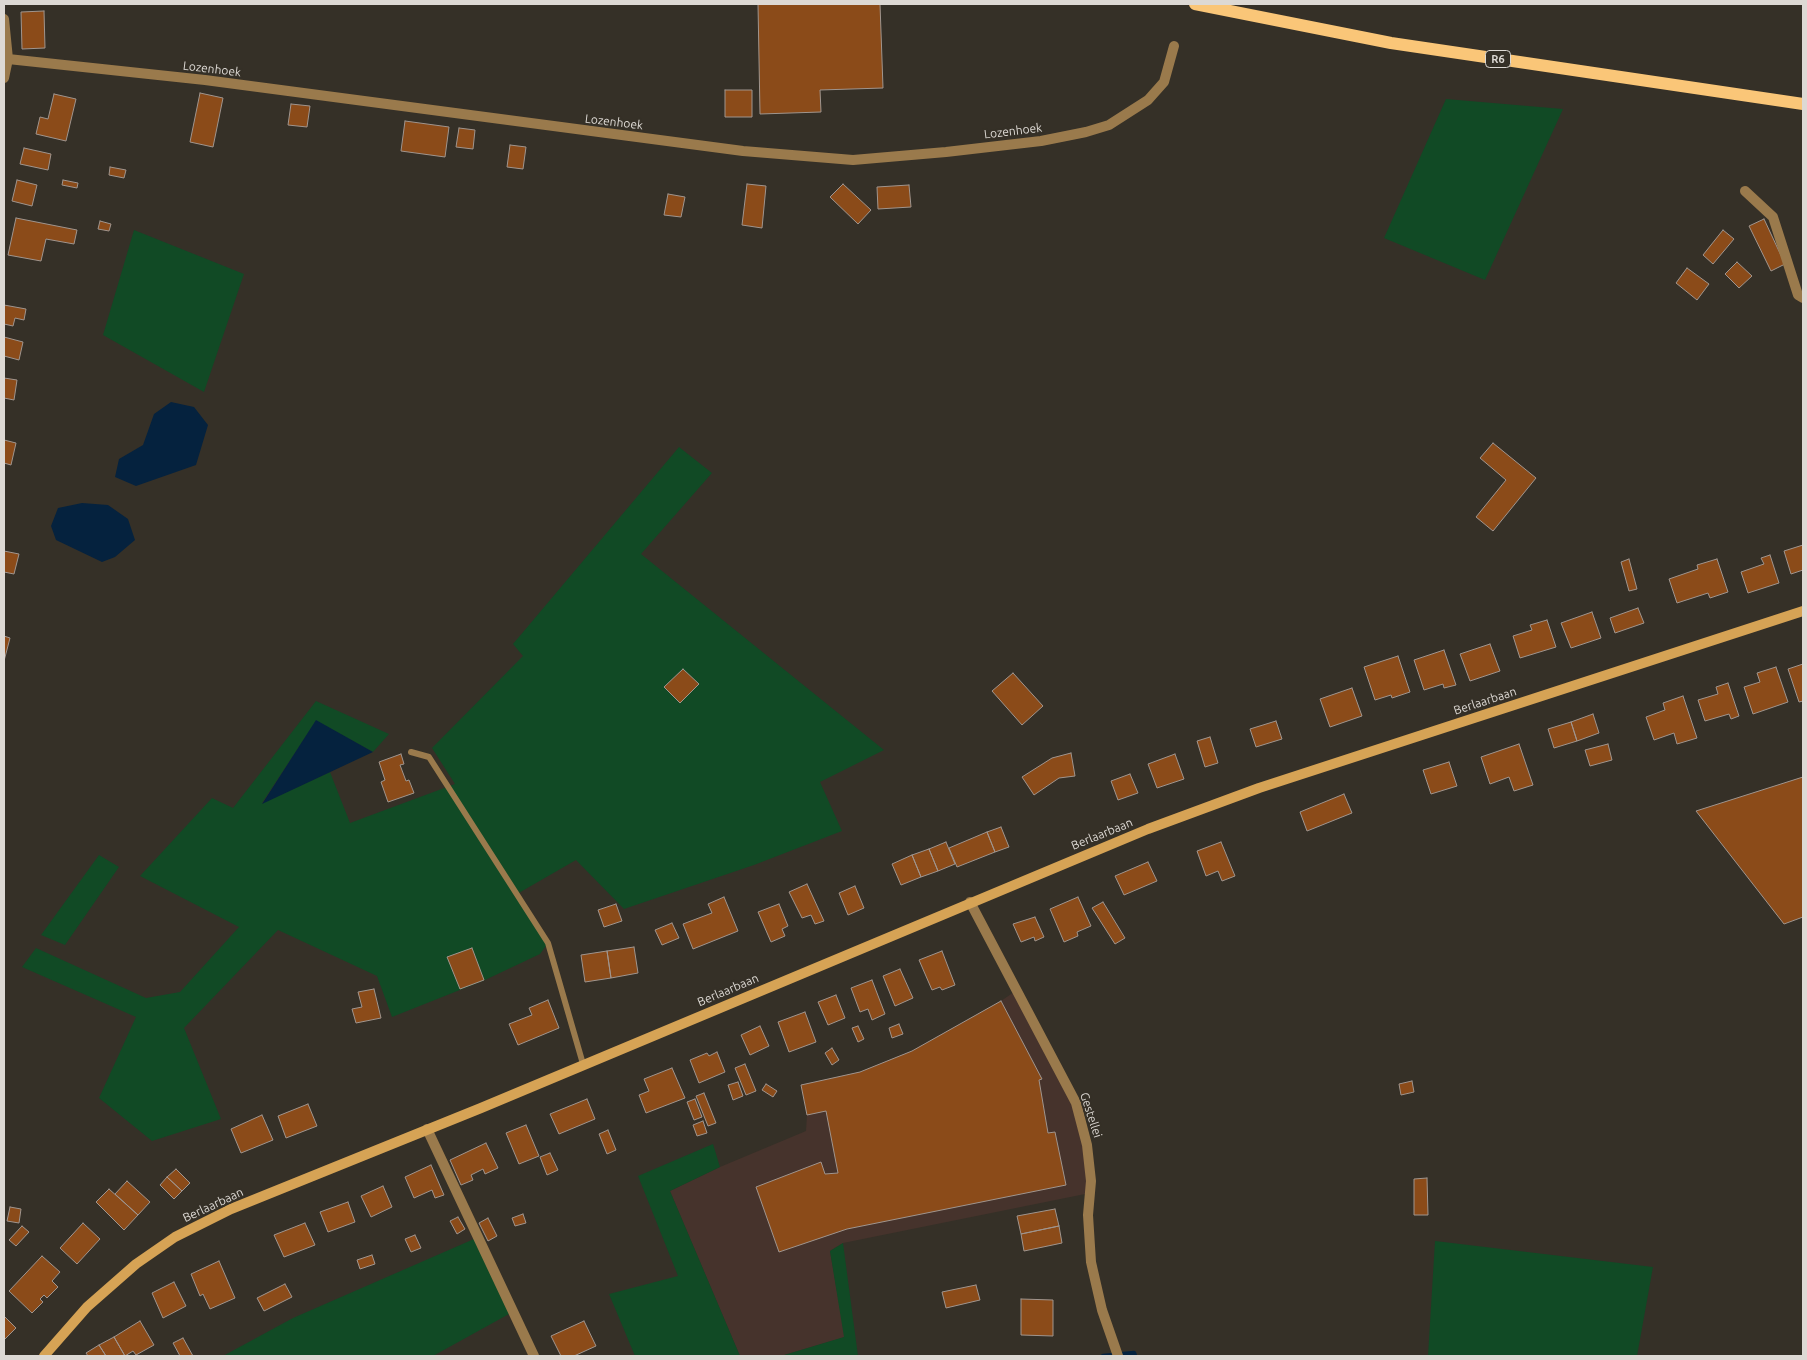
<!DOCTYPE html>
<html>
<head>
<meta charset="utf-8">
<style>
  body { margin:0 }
  #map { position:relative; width:1807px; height:1360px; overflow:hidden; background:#353027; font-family:Ubuntu,sans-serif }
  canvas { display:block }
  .frame { position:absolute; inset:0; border:5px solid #ddd9d4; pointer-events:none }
</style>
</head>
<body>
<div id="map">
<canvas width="1807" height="1360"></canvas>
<div class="frame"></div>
</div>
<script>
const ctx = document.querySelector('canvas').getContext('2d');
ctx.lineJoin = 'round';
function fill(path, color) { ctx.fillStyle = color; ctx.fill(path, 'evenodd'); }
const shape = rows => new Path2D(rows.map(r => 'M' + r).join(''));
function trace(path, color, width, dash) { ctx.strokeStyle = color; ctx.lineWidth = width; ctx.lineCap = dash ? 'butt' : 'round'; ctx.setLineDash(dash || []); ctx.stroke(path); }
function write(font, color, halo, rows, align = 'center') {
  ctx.font = font + ' Ubuntu,sans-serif'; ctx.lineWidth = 4; ctx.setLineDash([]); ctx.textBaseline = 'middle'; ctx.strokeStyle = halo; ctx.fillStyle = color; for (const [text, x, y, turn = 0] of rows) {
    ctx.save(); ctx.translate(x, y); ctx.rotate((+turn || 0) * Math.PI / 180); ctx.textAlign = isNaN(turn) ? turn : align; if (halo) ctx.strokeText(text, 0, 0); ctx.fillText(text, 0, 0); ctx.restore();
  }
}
fill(shape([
  [1017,990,1076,1103,1090,1193,843,1243,830,1251,845,1337,781,1356,740,1356,670,1191,720,1167,806,1131,807,1115,801,1085,860,1072,912,1051,1001,1001]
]), '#46332c');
fill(shape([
  [1446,99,1563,109,1485,280,1384,238],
  [134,230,244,274,204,392,103,335],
  [679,447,712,473,641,554,884,750,820,782,842,831,754,865,624,909,576,860,517,894,548,943,540,954,485,980,392,1017,377,976,278,930,184,1028,221,1119,152,1141,99,1098,136,1017,22,967,36,948,146,998,180,992,239,927,140,876,212,798,233,808,316,701,389,734,373,752,316,721,262,803,330,772,350,823,455,784,432,748,523,656,513,644],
  [99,855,119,867,65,945,41,935],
  [713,1144,720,1167,670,1191,740,1356,635,1356,609,1294,678,1276,638,1176],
  [474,1239,509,1314,433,1356,223,1356,293,1318],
  [1435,1241,1653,1267,1637,1356,1428,1356],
  [843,1243,858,1356,781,1356,844,1337,830,1251]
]), '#114a25');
fill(shape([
  [171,402,194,407,208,425,196,465,136,486,115,477,119,459,143,445,154,414],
  [82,503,108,505,128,519,135,540,115,557,102,562,56,540,51,526,58,508],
  [316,720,373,752,262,804]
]), '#05223e');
trace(shape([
  [1103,1356,1134,1353,1135,1356]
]), '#05223e', 4.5);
const building = shape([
  [758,4,880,4,883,88,820,90,821,112,760,114,758,4],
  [44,11,45,48,22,49,21,12,44,11],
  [725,90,752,90,752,117,725,117,725,90],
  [200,93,223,98,213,147,190,142,200,93],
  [54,94,76,99,66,141,36,134,40,117,48,119,54,94],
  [291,104,310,106,307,127,288,125,291,104],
  [405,121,449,127,445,157,401,151,405,121],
  [459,128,475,130,473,149,456,147,459,128],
  [510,145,526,147,523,169,507,167,510,145],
  [24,148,51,154,48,170,20,164,24,148],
  [110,167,126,170,124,178,109,175,110,167],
  [17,180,37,185,32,206,12,201,17,180],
  [63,180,78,183,77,188,62,185,63,180],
  [747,184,766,186,762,228,742,225,747,184],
  [843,184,871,210,858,224,830,197,843,184],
  [909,185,911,207,878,209,877,187,909,185],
  [668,194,685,197,681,217,664,215,668,194],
  [16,218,77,230,74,244,46,239,41,261,8,255,16,218],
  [1764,219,1785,264,1771,271,1749,226,1764,219],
  [100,221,111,224,109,231,98,229,100,221],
  [1723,230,1734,239,1713,264,1703,255,1723,230],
  [1737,262,1752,276,1739,288,1725,274,1737,262],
  [1687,268,1709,284,1697,300,1676,283,1687,268],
  [4,305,26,309,24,320,15,318,13,326,4,324,4,305],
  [4,337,23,342,19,360,4,356,4,337],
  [4,378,17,380,14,400,4,398,4,378],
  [4,440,16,443,11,465,4,463,4,440],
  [1493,443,1536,478,1493,531,1476,517,1506,480,1480,458,1493,443],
  [1803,545,1803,570,1791,574,1784,551,1803,545],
  [4,551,19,554,14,574,4,572,4,551],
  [1770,555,1779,583,1748,593,1741,572,1764,564,1761,558,1770,555],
  [1629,559,1637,589,1629,591,1621,562,1629,559],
  [1717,559,1728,592,1710,598,1708,593,1677,603,1669,579,1698,569,1697,565,1717,559],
  [1638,608,1644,623,1615,633,1610,618,1638,608],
  [1592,612,1601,638,1571,648,1561,623,1592,612],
  [1547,620,1556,647,1520,658,1513,636,1532,630,1530,625,1547,620],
  [4,636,10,638,4,661,4,636],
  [1490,644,1500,671,1470,681,1460,654,1490,644],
  [1444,650,1456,685,1444,688,1443,684,1424,690,1414,660,1444,650],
  [1398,656,1410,692,1392,698,1391,695,1375,700,1364,667,1398,656],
  [1803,664,1803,701,1799,702,1788,669,1803,664],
  [1776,667,1788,702,1753,714,1744,687,1760,682,1757,673,1776,667],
  [683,669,699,684,680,703,664,687,683,669],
  [1013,673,1043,706,1022,725,992,691,1013,673],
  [1728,683,1739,716,1731,719,1729,714,1705,721,1698,700,1718,694,1716,687,1728,683],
  [1352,688,1362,716,1330,727,1320,699,1352,688],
  [1683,696,1697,738,1677,744,1674,733,1654,740,1646,717,1665,710,1663,703,1683,696],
  [1593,714,1599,733,1577,741,1571,722,1593,714],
  [1276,721,1282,739,1256,747,1250,729,1276,721],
  [1571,722,1577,741,1554,748,1548,729,1571,722],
  [1210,737,1218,763,1205,767,1197,741,1210,737],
  [1519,744,1533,785,1514,791,1509,777,1490,784,1481,757,1519,744],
  [1608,744,1612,760,1590,766,1585,750,1608,744],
  [1071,753,1075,776,1059,778,1034,795,1022,777,1052,758,1071,753],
  [401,754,404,764,400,765,406,781,409,780,414,793,388,802,381,782,385,780,379,762,401,754],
  [1175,754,1184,779,1157,788,1148,764,1175,754],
  [1449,762,1457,786,1431,794,1423,770,1449,762],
  [1130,774,1138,793,1118,800,1111,781,1130,774],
  [1803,777,1803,917,1784,924,1696,811,1803,777],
  [1344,794,1352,813,1307,831,1300,812,1344,794],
  [1001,827,1009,847,995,852,987,832,1001,827],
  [987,832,995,852,957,867,949,848,987,832],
  [946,842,955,864,938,871,929,849,946,842],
  [1221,842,1235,876,1222,881,1218,871,1206,876,1197,851,1221,842],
  [929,849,938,871,921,877,912,855,929,849],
  [912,855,921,877,901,885,892,864,912,855],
  [1148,862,1157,881,1124,895,1115,876,1148,862],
  [807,884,824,921,815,924,811,915,802,918,789,892,807,884],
  [855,886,864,908,848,915,839,893,855,886],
  [724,897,738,931,693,949,683,924,712,913,708,904,724,897],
  [1078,897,1091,926,1077,932,1078,936,1064,942,1050,909,1078,897],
  [1103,902,1125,938,1115,944,1092,908,1103,902],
  [616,904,622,921,604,927,598,910,616,904],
  [779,904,788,926,782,929,785,936,771,942,758,912,779,904],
  [1035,917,1044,937,1035,941,1034,937,1021,942,1013,924,1035,917],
  [672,923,679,938,662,945,655,930,672,923],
  [634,947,638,973,611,978,607,951,634,947],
  [472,948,484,980,460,989,447,957,472,948],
  [607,951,611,978,585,982,581,955,607,951],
  [942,951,955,985,942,990,940,987,932,990,919,960,942,951],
  [900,969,913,998,895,1006,883,976,900,969],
  [872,980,885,1014,872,1020,868,1009,860,1012,851,988,872,980],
  [374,989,381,1018,356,1023,352,1009,362,1007,358,992,374,989],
  [836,995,845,1018,828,1025,818,1002,836,995],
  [548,1000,559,1028,518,1045,509,1024,532,1015,529,1008,548,1000],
  [1001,1001,1042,1079,1039,1080,1048,1133,1055,1132,1066,1185,847,1229,779,1252,756,1187,821,1162,825,1174,838,1173,826,1111,807,1115,801,1085,860,1072,912,1051,1001,1001],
  [805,1012,816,1042,789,1052,778,1022,805,1012],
  [899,1024,903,1034,892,1038,889,1028,899,1024],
  [760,1026,769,1046,750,1055,741,1035,760,1026],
  [858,1026,864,1039,858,1042,852,1028,858,1026],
  [832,1048,839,1060,832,1065,825,1053,832,1048],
  [717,1052,725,1072,699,1083,690,1060,707,1053,709,1056,717,1052],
  [745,1064,756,1091,746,1095,735,1068,745,1064],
  [672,1068,685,1098,646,1113,639,1095,649,1091,644,1079,672,1068],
  [1412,1081,1414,1092,1401,1095,1399,1084,1412,1081],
  [738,1082,743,1096,733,1100,728,1085,738,1082],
  [766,1084,777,1091,773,1097,762,1090,766,1084],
  [704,1093,716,1123,708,1126,696,1096,704,1093],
  [587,1099,595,1119,559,1134,550,1114,587,1099],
  [695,1099,702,1117,694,1120,687,1102,695,1099],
  [308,1104,317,1126,286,1138,278,1116,308,1104],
  [262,1115,273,1140,241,1153,231,1129,262,1115],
  [703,1121,707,1133,697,1136,693,1125,703,1121],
  [526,1125,539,1156,519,1164,506,1133,526,1125],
  [608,1130,616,1150,607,1154,599,1134,608,1130],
  [486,1143,498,1168,485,1174,483,1169,471,1175,473,1180,461,1185,450,1160,486,1143],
  [550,1153,558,1170,547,1175,540,1157,550,1153],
  [431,1165,444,1195,435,1198,432,1190,414,1198,405,1177,431,1165],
  [176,1169,190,1183,182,1191,167,1177,176,1169],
  [167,1177,182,1191,174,1199,160,1185,167,1177],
  [1427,1178,1428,1215,1414,1215,1414,1179,1427,1178],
  [127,1181,150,1202,138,1215,115,1194,127,1181],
  [383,1186,392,1207,371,1217,361,1196,383,1186],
  [109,1189,138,1215,124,1230,96,1202,109,1189],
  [348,1202,355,1222,328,1232,320,1212,348,1202],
  [10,1207,21,1209,19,1223,7,1221,10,1207],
  [1055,1209,1059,1226,1021,1234,1017,1216,1055,1209],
  [523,1214,526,1223,515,1226,512,1218,523,1214],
  [458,1217,465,1229,457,1234,450,1221,458,1217],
  [488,1218,497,1236,488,1241,479,1223,488,1218],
  [83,1223,100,1239,77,1264,60,1248,83,1223],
  [305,1223,315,1245,284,1257,274,1235,305,1223],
  [22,1226,29,1232,16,1246,9,1240,22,1226],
  [1059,1226,1062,1243,1024,1251,1021,1234,1059,1226],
  [415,1235,421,1248,411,1252,405,1239,415,1235],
  [372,1255,375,1264,360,1269,357,1260,372,1255],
  [42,1256,60,1272,52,1281,58,1287,47,1298,44,1295,40,1299,43,1302,32,1313,9,1291,42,1256],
  [219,1261,235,1298,210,1309,203,1294,200,1296,191,1274,219,1261],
  [174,1282,186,1306,163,1318,152,1293,174,1282],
  [285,1284,292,1297,264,1311,257,1298,285,1284],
  [976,1285,980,1300,946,1308,942,1292,976,1285],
  [1021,1299,1053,1300,1053,1336,1021,1335,1021,1299],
  [4,1316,16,1328,4,1340,4,1316],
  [140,1321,154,1345,136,1355,133,1351,125,1356,114,1337,140,1321],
  [584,1321,596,1346,574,1356,561,1356,551,1336,584,1321],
  [114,1337,125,1356,106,1356,99,1345,114,1337],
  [183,1338,193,1356,180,1356,173,1343,183,1338],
  [99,1345,106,1356,88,1356,86,1353,99,1345]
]);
fill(building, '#8b4b19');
trace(building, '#a0958e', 1);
trace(shape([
  [411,752,429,757,548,943,583,1064]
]), '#9a7a4c', 6);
trace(shape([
  [4,19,8,59,4,78],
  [8,59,205,80,743,151,853,160,946,152,1041,141,1086,132,1109,125,1148,100,1164,82,1174,46],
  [1745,191,1773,217,1798,295,1803,298],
  [970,902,1076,1103,1087,1145,1091,1181,1088,1215,1091,1262,1102,1310,1118,1356],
  [427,1129,534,1356]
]), '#9a7a4c', 10);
trace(shape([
  [44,1356,87,1307,136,1264,175,1237,231,1209,481,1108,1148,829,1259,788,1803,611]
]), '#d6a355', 10);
trace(shape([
  [1195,4,1391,43,1803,104]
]), '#fac678', 12);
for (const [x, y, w] of [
  [1498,59,25]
]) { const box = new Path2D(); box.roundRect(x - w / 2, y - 8.5, w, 17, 4); ctx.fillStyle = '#353027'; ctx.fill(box); trace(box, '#ddd9d4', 1); }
write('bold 11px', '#ddd9d4', null, [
  ["R6",1498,59]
]);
write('12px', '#ddd9d4', '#353027', [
  ["Lozenhoek",212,69,7],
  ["Lozenhoek",614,122,7],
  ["Lozenhoek",1013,131,-7],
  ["Berlaarbaan",1485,701,-18],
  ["Berlaarbaan",1102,834,-22],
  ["Berlaarbaan",728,990,-23],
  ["Gestellei",1091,1115,72],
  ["Berlaarbaan",213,1205,-25]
]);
</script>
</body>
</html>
